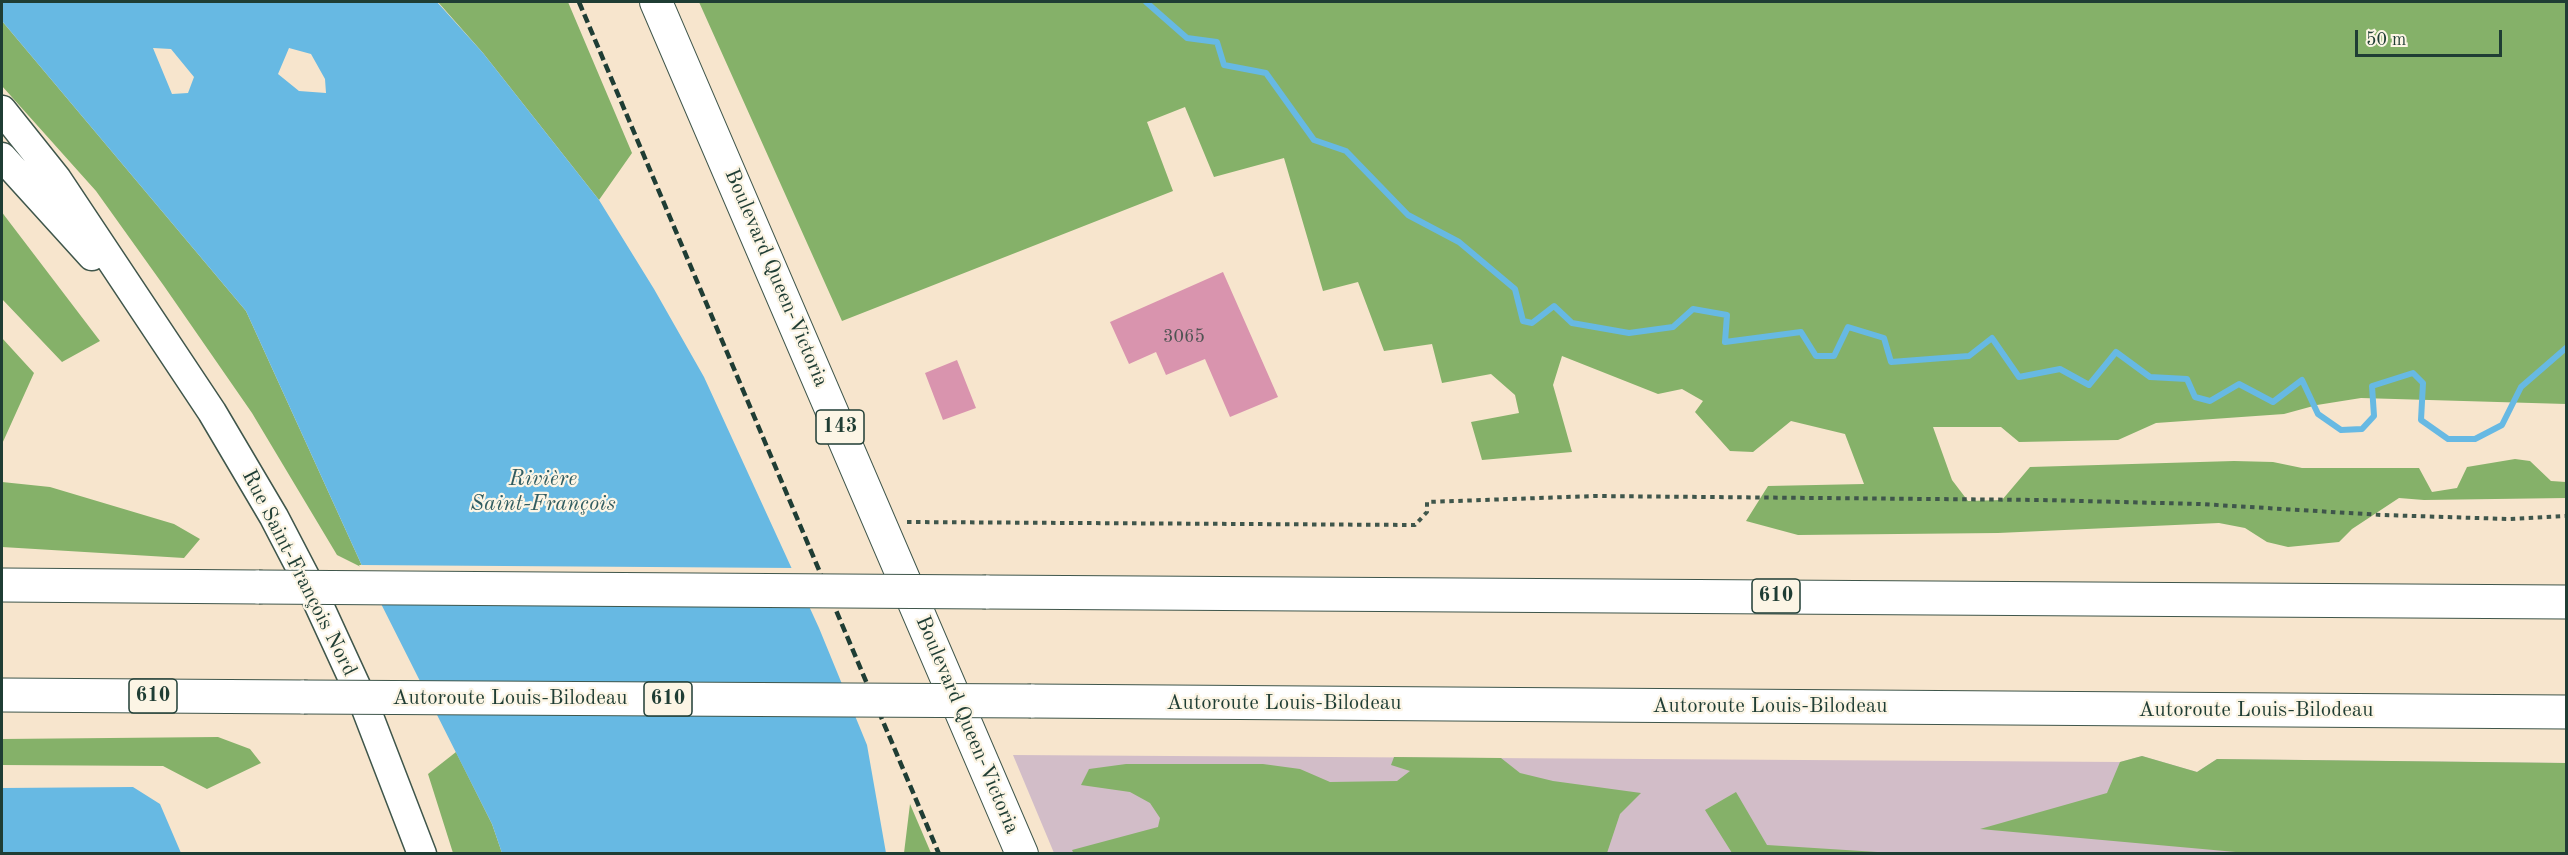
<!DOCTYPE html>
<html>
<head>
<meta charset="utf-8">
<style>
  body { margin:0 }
  #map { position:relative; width:2568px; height:855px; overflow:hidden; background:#f7e5cd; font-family:"Old Standard TT",serif }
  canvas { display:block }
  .frame { position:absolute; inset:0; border:3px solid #1f3d34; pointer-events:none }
  .scale { position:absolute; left:2355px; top:30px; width:147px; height:27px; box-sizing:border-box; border:3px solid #1f3d34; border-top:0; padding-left:8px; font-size:18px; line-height:21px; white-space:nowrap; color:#1f3d34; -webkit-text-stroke:4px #fcf5e5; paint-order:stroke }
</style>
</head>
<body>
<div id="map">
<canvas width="2568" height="855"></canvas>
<div class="frame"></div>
<div class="scale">50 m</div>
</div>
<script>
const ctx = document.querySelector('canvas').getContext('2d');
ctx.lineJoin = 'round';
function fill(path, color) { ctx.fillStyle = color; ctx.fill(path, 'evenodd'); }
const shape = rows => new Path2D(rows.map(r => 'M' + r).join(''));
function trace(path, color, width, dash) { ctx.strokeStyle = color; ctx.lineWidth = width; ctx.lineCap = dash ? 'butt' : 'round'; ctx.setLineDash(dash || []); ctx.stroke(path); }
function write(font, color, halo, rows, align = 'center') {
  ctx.font = font + ' "Old Standard TT",serif'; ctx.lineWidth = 4.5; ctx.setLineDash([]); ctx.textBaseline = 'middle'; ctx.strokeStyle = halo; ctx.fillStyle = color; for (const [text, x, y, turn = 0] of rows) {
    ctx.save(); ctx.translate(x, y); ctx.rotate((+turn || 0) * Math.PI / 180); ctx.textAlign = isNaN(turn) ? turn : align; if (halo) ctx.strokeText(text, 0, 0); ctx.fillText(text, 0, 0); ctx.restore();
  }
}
fill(shape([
  [1013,755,2120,762,2142,756,2197,772,2217,759,2566,763,2566,853,1054,853]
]), '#d2bdc8');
fill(shape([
  [438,2,568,2,632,153,599,200,483,53],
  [699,2,2566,2,2566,404,2361,398,2317,405,2284,414,2156,423,2118,440,2019,442,2001,427,1933,427,1952,480,1968,501,2002,500,2030,467,2234,461,2273,462,2302,468,2419,468,2432,492,2457,488,2467,467,2515,459,2530,461,2551,481,2566,482,2566,498,2424,500,2399,498,2352,529,2339,542,2288,547,2267,542,2245,528,2219,523,1998,533,1798,535,1746,521,1768,486,1864,484,1845,434,1791,421,1753,452,1730,451,1695,412,1703,401,1682,389,1658,394,1562,356,1553,385,1572,452,1482,460,1471,422,1519,413,1515,395,1491,374,1442,383,1432,344,1384,351,1358,282,1323,291,1284,158,1214,177,1185,107,1147,122,1173,191,842,321],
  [2,21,246,311,363,568,337,555,252,413,164,286,96,191,2,86],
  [2,212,4,215,100,341,62,362,2,299],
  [2,338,34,373,2,444],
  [2,482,50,487,174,524,200,539,184,558,2,547],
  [218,737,250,749,261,763,207,789,163,766,2,765,2,739],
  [456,752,492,824,502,853,453,853,428,774],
  [2142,756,2197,772,2217,759,2566,763,2566,853,2258,854,1980,829,2107,793,2120,762],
  [1394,757,1501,758,1520,773,1553,781,1641,793,1620,814,1607,853,1074,854,1072,850,1158,827,1160,818,1150,803,1130,792,1081,785,1089,769,1126,764,1263,764,1300,769,1330,782,1397,781,1410,771,1391,765],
  [1736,792,1767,845,1893,853,1732,853,1705,810],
  [910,804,931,853,904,853]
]), '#85b169');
fill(shape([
  [2,2,437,2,483,53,599,200,654,289,704,377,819,628,867,745,886,853,502,853,492,824,363,568,246,311,2,21],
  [153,48,171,49,194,77,188,93,172,94],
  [289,48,311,54,325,79,326,93,299,91,278,74],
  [133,787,160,804,181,853,2,853,2,788]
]), '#67b9e3');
fill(shape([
  [359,565,795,568,813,607,378,604]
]), '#f7e5cd');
trace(shape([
  [1146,2,1187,38,1217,42,1224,65,1266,73,1314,140,1346,151,1408,215,1459,242,1515,289,1523,321,1532,323,1554,306,1572,323,1629,333,1673,327,1693,309,1727,315,1725,342,1801,332,1816,356,1834,356,1848,327,1884,338,1891,362,1969,356,1992,338,2019,377,2060,369,2089,385,2116,352,2150,377,2187,379,2195,397,2210,401,2239,384,2273,402,2302,380,2318,414,2341,430,2362,429,2374,416,2372,386,2413,373,2423,383,2421,420,2448,439,2475,439,2502,425,2521,387,2566,348]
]), '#67b9e3', 6);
fill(shape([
  [1223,272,1278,397,1230,417,1205,359,1166,375,1156,352,1129,364,1110,322],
  [957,360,976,408,943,420,925,373]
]), '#d994ae');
const secondary = shape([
  [2,110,57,179,212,412,274,517,312,590,363,701,422,854],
  [2,157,92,256]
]);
const primary = shape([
  [656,2,1022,854]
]);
const highway = shape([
  [2,585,259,587],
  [986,592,2566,602],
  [2,695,304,697],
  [1031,701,2566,712]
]);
trace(secondary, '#3f564b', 31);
trace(primary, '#3f564b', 34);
trace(highway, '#3f564b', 35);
trace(shape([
  [907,522,1415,525,1427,512,1427,502,1595,496,2042,500,2200,504,2382,515,2509,519,2566,516]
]), '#3f564b', 4, [4.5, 4.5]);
trace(secondary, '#fff', 28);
trace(primary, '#fff', 32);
trace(highway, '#fff', 33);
trace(shape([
  [579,2,939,854]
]), '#1f3d34', 4.5, [9, 4.5]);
const highwayBridge = shape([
  [259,587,986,592],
  [304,697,1031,701]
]);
trace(highwayBridge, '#3f564b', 35, []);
trace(highwayBridge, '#fff', 33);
write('18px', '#4e5352', null, [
  ["3065",1184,337]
]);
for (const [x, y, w] of [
  [840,427,48],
  [1776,596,48],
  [153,696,48],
  [668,699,48]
]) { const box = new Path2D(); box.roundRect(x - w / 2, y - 17, w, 34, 4.5); ctx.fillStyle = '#fcf5e5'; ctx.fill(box); trace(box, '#1f3d34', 1.5); }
write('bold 20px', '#1f3d34', null, [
  ["143",840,427],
  ["610",1776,596],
  ["610",153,696],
  ["610",668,699]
]);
write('21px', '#1f3d34', '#fcf5e5', [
  ["Boulevard Queen-Victoria",776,278,67],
  ["Rue Saint-François Nord",299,573,63],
  ["Autoroute Louis-Bilodeau",510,698],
  ["Autoroute Louis-Bilodeau",1284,703],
  ["Autoroute Louis-Bilodeau",1770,706],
  ["Autoroute Louis-Bilodeau",2256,710],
  ["Boulevard Queen-Victoria",967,725,67]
]);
write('italic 22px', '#315c60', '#fcf5e5', [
  ["Rivière",543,479],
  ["Saint-François",543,504]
]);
</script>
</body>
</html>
